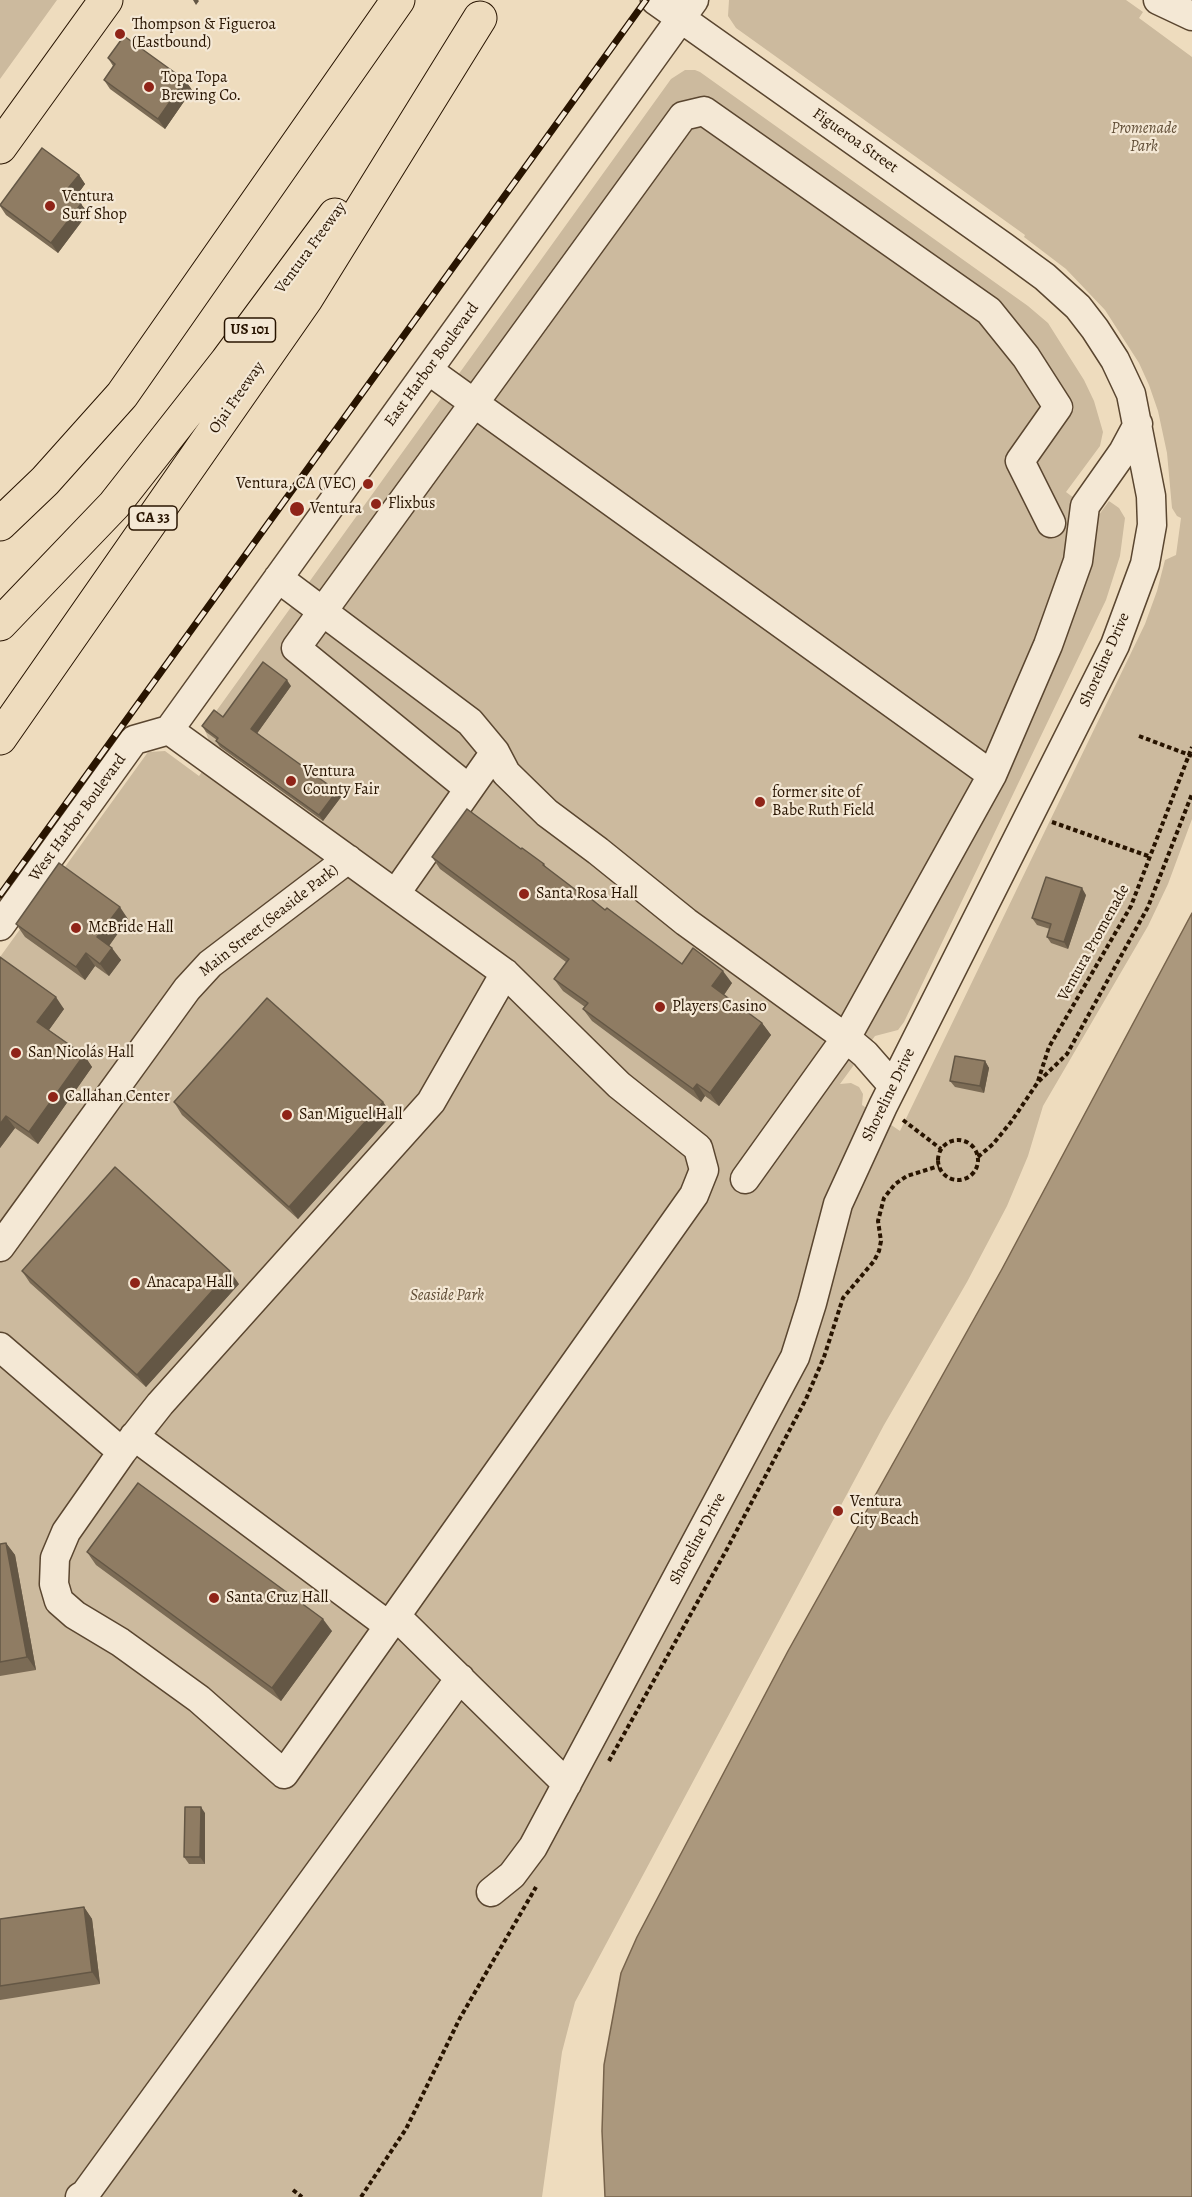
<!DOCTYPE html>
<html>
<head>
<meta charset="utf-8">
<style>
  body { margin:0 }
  canvas { display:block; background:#eedcbe }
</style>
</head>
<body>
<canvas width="1192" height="2197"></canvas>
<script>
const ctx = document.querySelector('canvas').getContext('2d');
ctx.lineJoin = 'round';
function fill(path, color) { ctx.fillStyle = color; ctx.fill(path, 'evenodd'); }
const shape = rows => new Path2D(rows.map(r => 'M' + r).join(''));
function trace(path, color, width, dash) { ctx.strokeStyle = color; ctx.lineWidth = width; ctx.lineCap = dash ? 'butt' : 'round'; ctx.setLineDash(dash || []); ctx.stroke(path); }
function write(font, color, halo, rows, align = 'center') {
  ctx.font = font + ' Alegreya,serif'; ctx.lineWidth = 4.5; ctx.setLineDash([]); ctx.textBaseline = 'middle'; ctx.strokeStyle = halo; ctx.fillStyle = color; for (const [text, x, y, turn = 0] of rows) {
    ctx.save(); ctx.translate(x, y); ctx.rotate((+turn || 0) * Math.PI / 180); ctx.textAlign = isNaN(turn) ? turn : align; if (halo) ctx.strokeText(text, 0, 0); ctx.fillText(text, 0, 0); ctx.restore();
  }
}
fill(shape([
  [0,0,57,0,0,79],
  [729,0,1126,0,1143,12,1139,18,1192,57,1192,819,1168,884,1148,926,1043,1106,1028,1156,1007,1206,967,1282,884,1425,575,2002,562,2052,542,2197,0,2197,0,957,148,752,165,751,199,776,214,755,205,730,212,717,671,79,685,70,695,70,700,72,1028,306,1048,323,1084,380,1094,401,1103,432,1100,446,1066,492,1098,516,1109,501,1119,508,1125,518,1120,556,1106,600,904,1022,898,1030,875,1036,840,1084,851,1083,859,1087,863,1094,862,1105,900,1131,1145,624,1157,591,1165,560,1176,555,1181,518,1177,516,1172,508,1167,453,1158,411,1149,385,1139,363,1105,310,1066,269,1024,237,1025,235,736,28,728,16]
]), '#ccba9e');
const water = shape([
  [1192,913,1192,2197,605,2197,602,2131,604,2065,621,1973,637,1937,788,1651,1002,1269,1192,913]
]);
fill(water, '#ab987d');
trace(water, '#77634b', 1.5);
const minor = shape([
  [1158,0,1192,16],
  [428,370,992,775],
  [278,578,470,722,495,752,506,773,547,813,598,851,686,922,846,1038,865,1054,893,1086],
  [169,730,505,973,619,1085,698,1148,704,1170,694,1195,284,1774,199,1699,120,1642,75,1615,59,1601,54,1584,55,1558,66,1532,122,1452,160,1404,431,1102,505,973],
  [169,730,694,0],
  [469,789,296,648,683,116,704,111,989,311,1026,357,1058,407,1020,461,1051,523],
  [396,893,495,752],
  [0,926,134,740,169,730],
  [745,1179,846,1038,992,775,1048,645,1078,561,1085,506,1123,452,1138,424],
  [0,1247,187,989,210,964,348,859],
  [0,1347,122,1452],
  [134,1436,389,1626],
  [396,1616,567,1784],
  [491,1892,512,1875,533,1847,795,1357,812,1303,838,1204,883,1106,1115,645,1145,564,1152,525,1151,496,1131,394,1115,360,1095,329,1078,307,1045,277,1004,247,655,0],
  [80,2197,85,2194,460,1678]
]);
const major = shape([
  [0,147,106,0]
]);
const highway = shape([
  [0,524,45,481,122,395,398,0],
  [0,624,114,505,227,361,335,215],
  [0,738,306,299,480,18]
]);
trace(minor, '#5a4630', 31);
trace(major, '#281400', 35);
trace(highway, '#281400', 35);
trace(shape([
  [1139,736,1192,756],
  [1052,822,1151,857],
  [1038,1081,1049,1047,1131,906,1192,747],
  [903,1120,941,1149],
  '938 1160a20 20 0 1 1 40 0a20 20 0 1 1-40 0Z',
  [978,1157,993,1144,1011,1122,1038,1082,1067,1054,1148,907,1192,794],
  [609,1761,727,1549,806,1399,824,1357,843,1298,874,1261,879,1251,881,1241,878,1221,884,1198,895,1184,907,1176,939,1166],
  [293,2190,302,2197],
  [361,2197,406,2129,460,2018,536,1887]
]), '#281400', 4, [4.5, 3]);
trace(minor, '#f4e8d5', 28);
trace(major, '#eedcbe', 33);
trace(highway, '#eedcbe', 33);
const rail = shape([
  [0,895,646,0]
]);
trace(rail, '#281400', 7);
trace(rail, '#f4e8d5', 4.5, [14]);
fill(shape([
  [108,58,185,80,192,90,165,129,110,89,104,80,113,66],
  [79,175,85,184,74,199,81,204,88,213,58,253,6,215,0,206],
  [291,686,257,733,341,797,323,821,220,747,216,741,217,740,206,732,202,726],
  [521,849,544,864,548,870,589,900,682,964,732,983,724,995,762,1023,771,1035,719,1106,705,1096,701,1102,592,1021,583,1009,585,1007,563,991,554,979,566,962,440,869,432,857],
  [1086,895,1068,949,1051,943,1047,937,1050,929,1037,925,1032,918],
  [128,919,109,946,121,960,109,976,95,966,85,980,25,937,16,924],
  [0,957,64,1009,49,1030,84,1055,92,1067,38,1144,15,1128,0,1148],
  [985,1061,989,1068,984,1093,955,1087,950,1081],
  [174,1102,383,1102,392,1115,298,1219,182,1115],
  [22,1271,239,1284,146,1387,30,1283],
  [6,1543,15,1555,36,1670,0,1676,0,1544],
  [87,1552,332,1631,281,1701,96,1565],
  [205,1813,205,1864,189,1864,184,1857],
  [84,1907,92,1919,100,1984,0,2000,0,1919]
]), '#7b6b55');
fill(shape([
  [193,0,198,0,199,1,196,5],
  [185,80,192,90,165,129,158,119],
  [79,175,85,184,72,202,65,192],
  [81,204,88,213,58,253,51,243],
  [287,680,291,686,256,735,251,729],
  [337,791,341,797,323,821,319,815],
  [1082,888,1086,895,1068,949,1064,942],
  [120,907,128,919,106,950,97,937],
  [112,948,121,960,109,976,100,964],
  [86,953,95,966,85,980,76,967],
  [723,971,732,983,721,999,712,986],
  [56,997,64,1009,46,1034,37,1022],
  [762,1023,771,1035,719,1106,710,1093],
  [84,1055,92,1067,38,1144,29,1132],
  [985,1061,989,1068,984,1093,980,1086],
  [697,1084,705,1096,701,1102,693,1089],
  [383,1102,392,1115,298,1219,289,1207],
  [6,1116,15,1128,0,1148,0,1124],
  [230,1271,239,1284,146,1387,137,1375],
  [6,1543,15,1555,36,1670,27,1657],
  [323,1619,332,1631,281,1701,272,1688],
  [201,1807,205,1813,205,1864,200,1857],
  [84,1907,92,1919,100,1984,92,1972]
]), '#645745');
const building = shape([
  [124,36,185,80,158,119,104,80,115,64,108,58,124,36],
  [42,148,79,175,65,192,81,204,51,243,0,205,42,148],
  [263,662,287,680,251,729,337,791,319,815,216,741,218,738,202,726,214,710,223,717,263,662],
  [467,809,521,849,522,848,544,864,543,865,589,900,590,898,605,910,607,908,682,964,693,948,723,971,712,986,762,1023,710,1093,697,1084,693,1089,583,1009,588,1003,554,979,569,959,432,857,467,809],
  [59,863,120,907,97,937,112,948,100,964,86,953,76,967,16,924,59,863],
  [1046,877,1082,888,1064,942,1047,937,1051,924,1032,918,1046,877],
  [0,957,56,997,37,1022,84,1055,29,1132,6,1116,0,1124,0,957],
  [267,998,383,1102,289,1207,174,1102,267,998],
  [955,1056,985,1061,980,1086,950,1081,955,1056],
  [115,1167,230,1271,137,1375,22,1271,115,1167],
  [138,1483,323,1619,272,1688,87,1552,138,1483],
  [6,1543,27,1657,0,1662,0,1544,6,1543],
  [185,1807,201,1807,200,1857,184,1857,185,1807],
  [84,1907,92,1972,0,1986,0,1919,84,1907]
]);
fill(building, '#8f7c63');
trace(building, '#645745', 1.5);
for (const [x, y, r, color] of [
  [120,34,6,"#8f2418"],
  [149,87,6,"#8f2418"],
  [50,206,6,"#8f2418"],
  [368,484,6,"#8f2418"],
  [376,504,6,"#8f2418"],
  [297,509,8,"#8f2418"],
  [291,781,6,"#8f2418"],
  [760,802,6,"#8f2418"],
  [524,894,6,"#8f2418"],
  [76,928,6,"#8f2418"],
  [660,1007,6,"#8f2418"],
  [16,1053,6,"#8f2418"],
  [53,1097,6,"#8f2418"],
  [287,1115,6,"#8f2418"],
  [135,1283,6,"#8f2418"],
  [838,1511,6,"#8f2418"],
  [214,1598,6,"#8f2418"]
]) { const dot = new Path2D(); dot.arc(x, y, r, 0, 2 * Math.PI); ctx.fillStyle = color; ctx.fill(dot); trace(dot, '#f4e8d5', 2); }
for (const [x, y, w] of [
  [250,330,51],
  [153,518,48]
]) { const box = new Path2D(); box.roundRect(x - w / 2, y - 12, w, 24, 4.5); ctx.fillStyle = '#f4e8d5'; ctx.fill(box); trace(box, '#281400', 1.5); }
write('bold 15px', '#281400', null, [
  ["US 101",250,330],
  ["CA 33",153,518]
]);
write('16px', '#281400', '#f4e8d5', [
  ["Thompson & Figueroa",132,25],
  ["(Eastbound)",132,43],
  ["Topa Topa",161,78],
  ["Brewing Co.",161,96],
  ["Ventura",62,197],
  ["Surf Shop",62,215],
  ["Ventura, CA (VEC)",356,484,"right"],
  ["Flixbus",388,504],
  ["Ventura",310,509],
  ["Ventura",303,772],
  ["County Fair",303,790],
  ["former site of",772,793],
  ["Babe Ruth Field",772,811],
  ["Santa Rosa Hall",536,894],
  ["McBride Hall",88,928],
  ["Players Casino",672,1007],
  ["San Nicolás Hall",28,1053],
  ["Callahan Center",65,1097],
  ["San Miguel Hall",299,1115],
  ["Anacapa Hall",147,1283],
  ["Ventura",850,1502],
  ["City Beach",850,1520],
  ["Santa Cruz Hall",226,1598]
], 'left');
write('italic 16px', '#614e37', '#f4e8d5', [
  ["Promenade",1144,129],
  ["Park",1144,147],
  ["Seaside Park",447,1296]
]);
write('16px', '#281400', '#f4e8d5', [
  ["Figueroa Street",855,141,35],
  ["Ventura Freeway",311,248,-54],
  ["East Harbor Boulevard",432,365,-54],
  ["Ojai Freeway",237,398,-55],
  ["Shoreline Drive",1105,660,-66],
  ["West Harbor Boulevard",78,818,-54],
  ["Main Street (Seaside Park)",269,921,-38],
  ["Ventura Promenade",1094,943,-61],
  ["Shoreline Drive",889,1095,-64],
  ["Shoreline Drive",698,1539,-62]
]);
</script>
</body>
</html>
